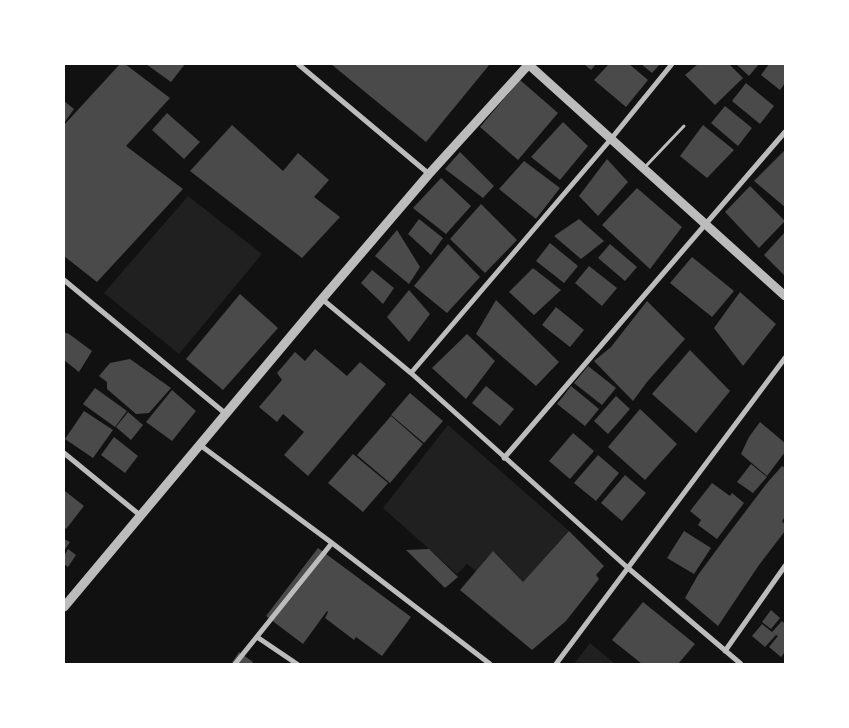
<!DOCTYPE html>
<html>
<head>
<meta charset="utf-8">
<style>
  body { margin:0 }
  #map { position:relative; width:849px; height:728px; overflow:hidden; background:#111; font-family:Manrope,sans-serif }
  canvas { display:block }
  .frame { position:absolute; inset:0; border:65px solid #fff; pointer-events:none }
</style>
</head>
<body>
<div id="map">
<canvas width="849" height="728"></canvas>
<div class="frame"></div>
</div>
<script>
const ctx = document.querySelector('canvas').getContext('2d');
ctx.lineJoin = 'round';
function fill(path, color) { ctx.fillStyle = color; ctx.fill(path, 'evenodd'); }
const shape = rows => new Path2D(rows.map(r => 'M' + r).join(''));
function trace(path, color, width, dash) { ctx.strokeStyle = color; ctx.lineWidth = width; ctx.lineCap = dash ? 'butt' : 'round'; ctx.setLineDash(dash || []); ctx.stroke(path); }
fill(shape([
  [188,196,262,254,179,354,104,293],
  [448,425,569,531,523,582,493,551,476,571,467,564,457,574,383,508],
  [590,643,615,664,574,664]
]), '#202020');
fill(shape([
  [120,64,125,64,170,98,126,146,183,189,97,282,64,256,64,125],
  [146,64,185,64,171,82],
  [331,64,490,64,426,142],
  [584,64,596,64,591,70],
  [609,64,629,64,648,80,626,107,594,80],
  [641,64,660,64,652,73],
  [698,64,729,64,743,78,715,105,685,75],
  [736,64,759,64,749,76],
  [769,64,783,64,785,66,785,83,780,90,761,75],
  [520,80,558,113,518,160,480,127],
  [746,83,774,106,760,124,732,101],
  [64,101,74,109,64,123],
  [725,106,752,128,738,146,711,123],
  [167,113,200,142,184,159,152,130],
  [563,122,588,146,560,180,531,157],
  [232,125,283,171,298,153,329,180,314,197,340,217,302,258,190,171],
  [703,125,734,150,707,178,680,156],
  [784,151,785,152,785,207,754,181],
  [460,152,494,186,483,198,445,169],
  [607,159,628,182,598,216,579,196],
  [524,161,560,188,536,219,499,189],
  [441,178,471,206,446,234,413,208],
  [750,186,785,221,759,248,725,212],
  [637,188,682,227,650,269,602,225],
  [481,204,517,240,485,273,450,239],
  [419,219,443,238,431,255,408,234],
  [579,219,604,241,581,259,554,236],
  [397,230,420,267,409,284,375,256],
  [785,232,785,276,764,255],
  [550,243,578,266,564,283,536,261],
  [448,244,480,277,447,313,414,286],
  [610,244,637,267,625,281,598,258],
  [692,257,734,291,712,317,670,283],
  [589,266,617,288,602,306,575,283],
  [533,268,561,290,534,315,509,292],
  [372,270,394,288,383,304,361,283],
  [409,290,430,314,409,342,387,317],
  [740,292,776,324,743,366,714,328],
  [240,294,278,328,223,390,186,359],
  [496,300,559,362,536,386,476,334],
  [647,301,685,339,647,382,633,401,594,361,611,347],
  [556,307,584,330,570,347,542,325],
  [64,332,69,334,92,351,79,372,64,360],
  [467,334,495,361,466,399,432,368],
  [315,349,347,376,360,362,386,384,308,476,284,455,304,432,283,414,277,422,259,407,282,380,277,373,295,352,305,361],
  [690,350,730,391,696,433,652,394],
  [130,359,171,388,149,413,136,414,107,389,107,382,99,376,110,363],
  [588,366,616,388,602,405,574,383],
  [486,386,514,409,500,426,472,403],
  [571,386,599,409,585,426,557,404],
  [95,388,127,411,115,427,83,404],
  [172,390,196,411,172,441,146,422],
  [410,393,443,421,424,443,391,415],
  [616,396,630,409,608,434,594,421],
  [640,409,677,444,645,480,608,447],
  [84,411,113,430,93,458,65,439],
  [128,412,143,425,131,440,116,427],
  [391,416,423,444,390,483,357,455],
  [760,422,785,443,785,452,767,476,741,454,749,437],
  [573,433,594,451,570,479,549,461],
  [114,437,138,456,125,473,101,455],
  [353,454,388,483,363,512,328,483],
  [598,455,619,473,596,501,574,483],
  [751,464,767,477,753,493,737,482],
  [782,466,785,468,785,517,782,521,785,525,785,531,759,565,718,626,685,598,698,575,726,537,767,483],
  [625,475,646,493,622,521,601,503],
  [712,483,730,496,732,493,744,503,717,539,698,525,701,520,690,511],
  [65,491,84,506,66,529,64,527],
  [569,531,604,566,596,575,599,579,566,621,532,650,460,590,493,551,523,582],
  [684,531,711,548,694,574,667,558],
  [64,539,70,542,64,551],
  [318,548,411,617,382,656,356,637,354,640,325,618,328,612,327,611,303,644,266,616],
  [68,549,76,555,68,567,64,564,64,556],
  [429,549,458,577,445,588,406,550],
  [643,602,695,644,678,664,642,664,612,640],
  [771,610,780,618,771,629,762,622],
  [782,621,785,624,785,652,781,657,769,647,778,636,776,635,765,647,752,636,762,624,772,632],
  [239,652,253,662,252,664,231,664]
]), '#4a4a4a');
trace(shape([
  [645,167,684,126]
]), '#bcbcbc', 3);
trace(shape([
  [298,64,429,174],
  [64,280,226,414],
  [322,299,411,373,628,568,741,664],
  [411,373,611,139,672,64],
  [200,445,332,543,490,664],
  [64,453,141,516],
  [504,458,785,132],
  [257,637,297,664],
  [725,651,785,566],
  [235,664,332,543],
  [556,664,785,358]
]), '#bcbcbc', 5);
trace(shape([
  [528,64,785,296],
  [64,607,322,299,429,174,529,64]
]), '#bcbcbc', 9);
</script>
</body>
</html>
